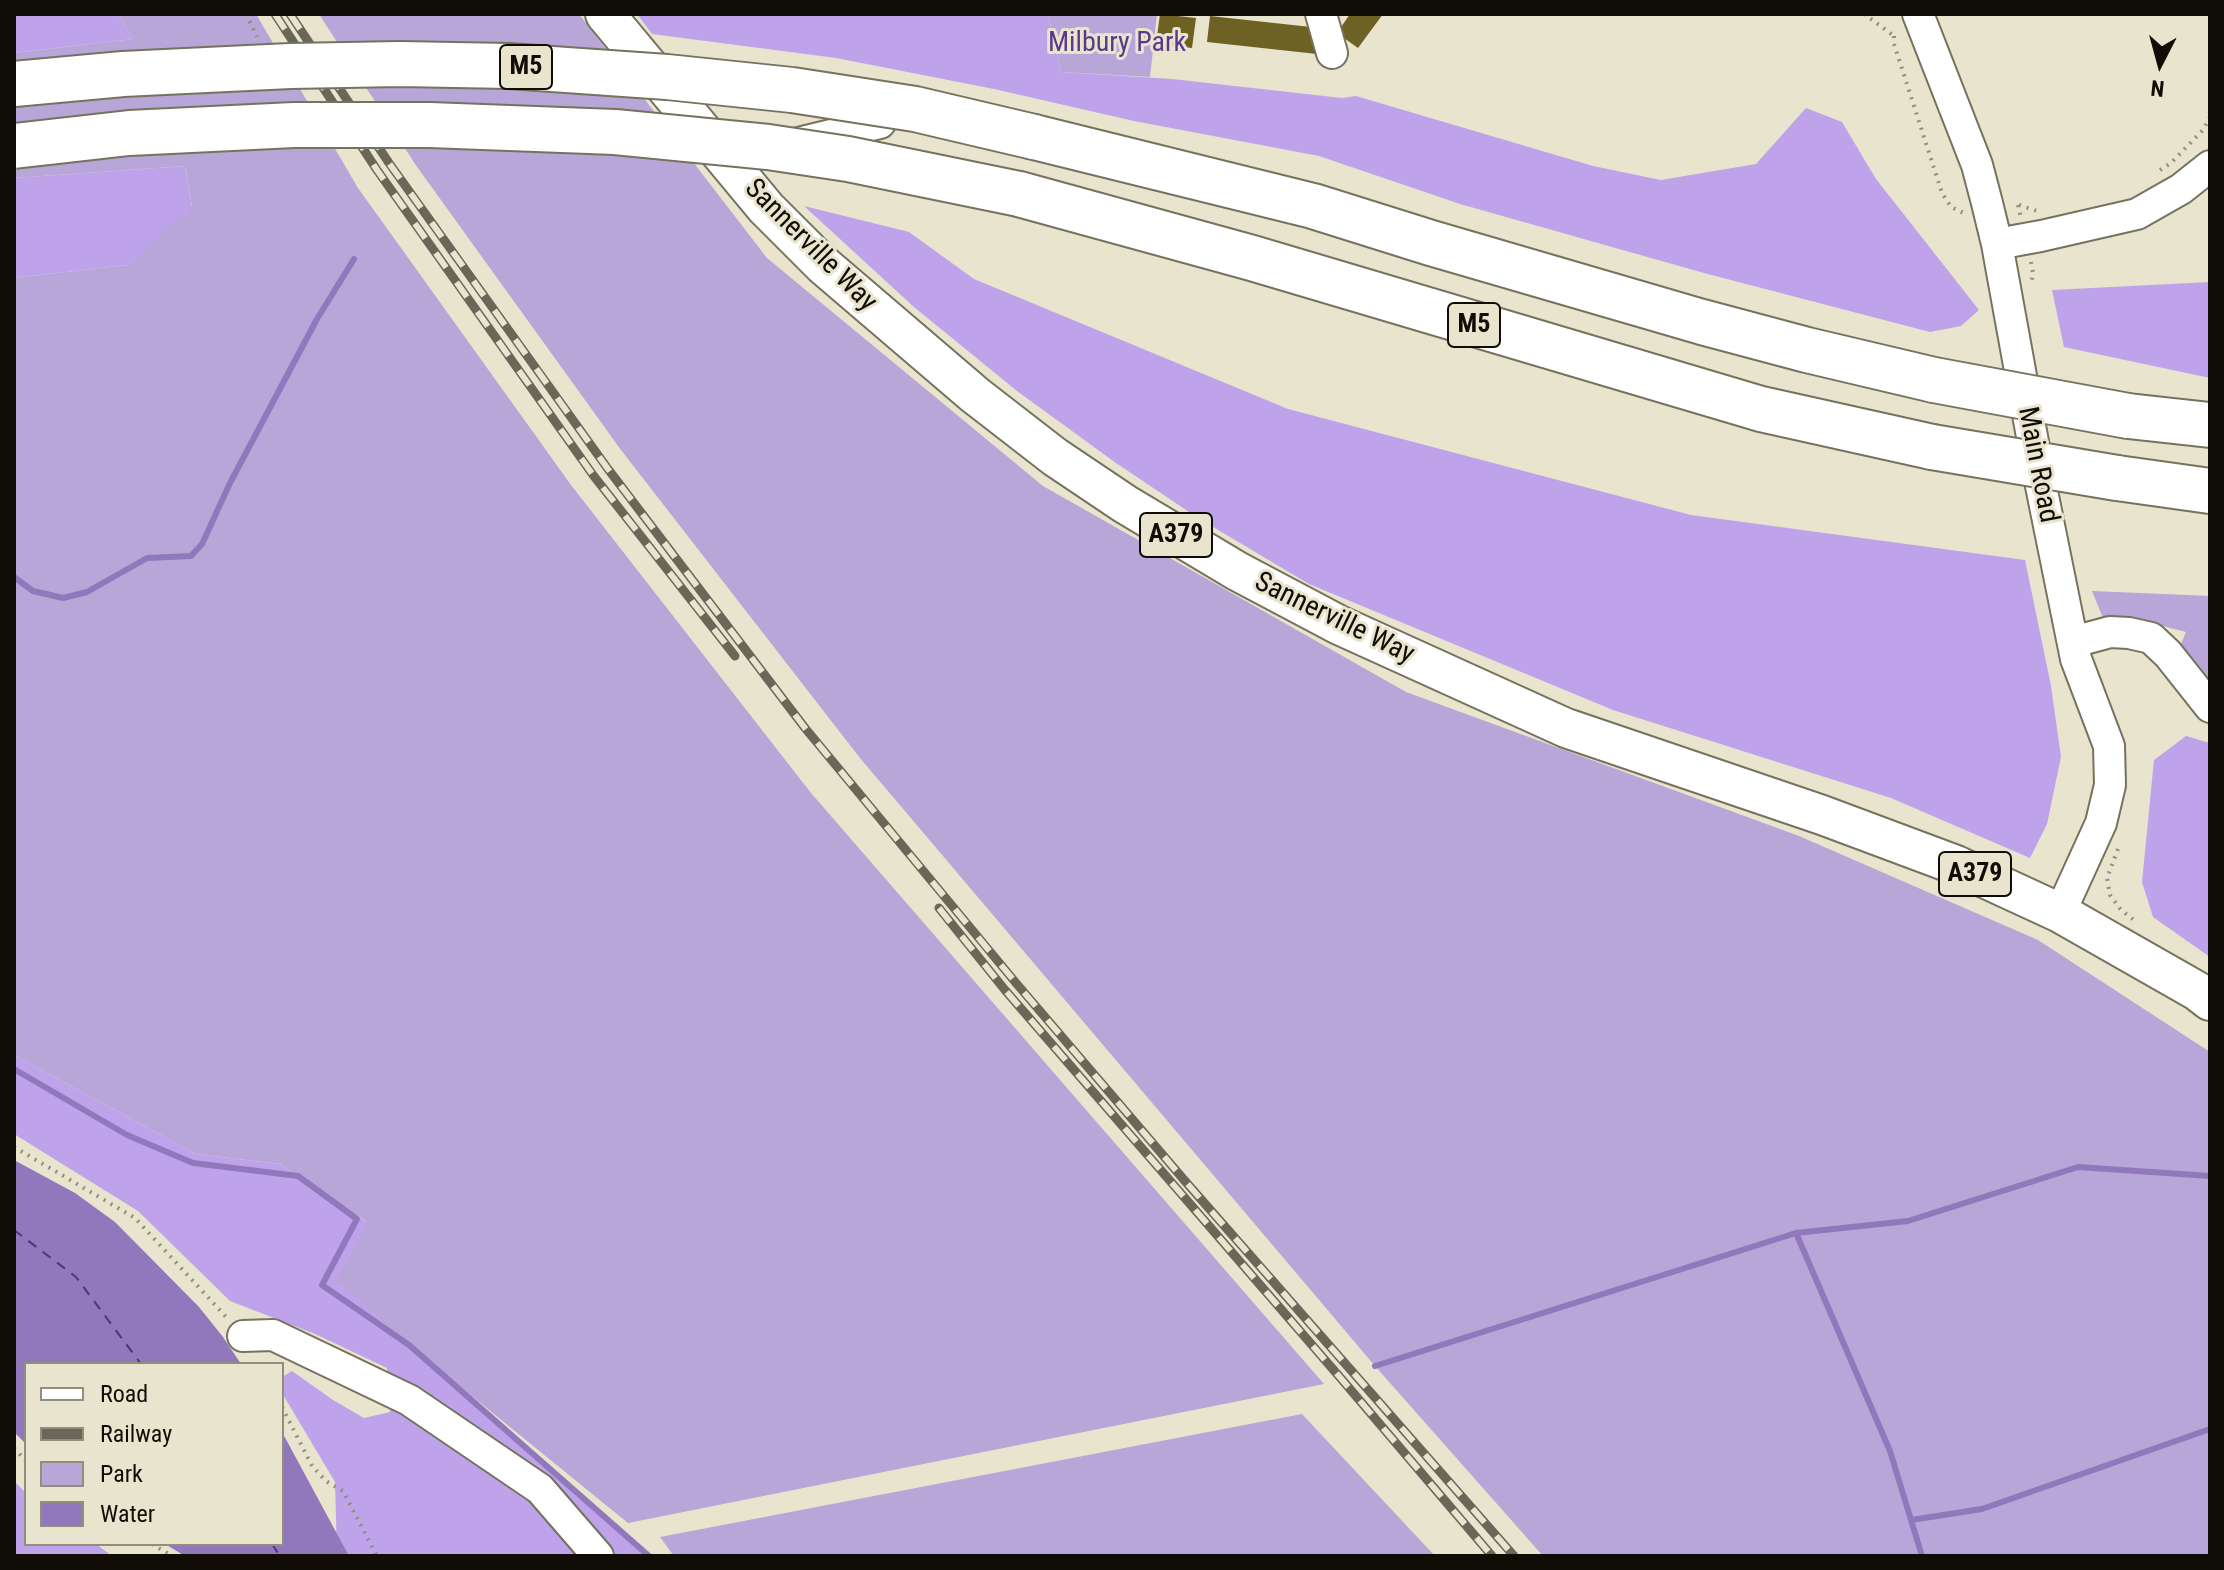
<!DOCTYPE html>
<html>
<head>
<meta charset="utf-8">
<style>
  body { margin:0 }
  #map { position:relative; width:2224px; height:1570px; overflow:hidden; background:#e8e4cd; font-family:"Roboto Condensed",sans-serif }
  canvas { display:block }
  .frame { position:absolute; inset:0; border:16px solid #0f0d06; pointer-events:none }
  .legend { position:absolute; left:24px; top:1362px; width:260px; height:184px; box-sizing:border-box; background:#e8e4cd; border:2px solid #918e7d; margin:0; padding:10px 14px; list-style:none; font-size:24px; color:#0f0d06 }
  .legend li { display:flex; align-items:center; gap:16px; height:40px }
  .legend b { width:40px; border:2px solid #918e7d }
  .north { position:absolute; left:2120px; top:24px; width:80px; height:80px; -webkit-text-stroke:6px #e8e4cd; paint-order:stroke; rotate:186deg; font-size:22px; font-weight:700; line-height:32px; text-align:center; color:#0f0d06 }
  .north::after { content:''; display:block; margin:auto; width:28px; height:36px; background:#0f0d06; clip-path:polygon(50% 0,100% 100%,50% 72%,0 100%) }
</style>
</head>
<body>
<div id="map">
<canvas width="2224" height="1570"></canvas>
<div class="frame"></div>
<ul class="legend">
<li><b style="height:10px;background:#fff"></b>Road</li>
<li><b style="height:10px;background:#6a6759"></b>Railway</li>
<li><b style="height:22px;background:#b8a6d8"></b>Park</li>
<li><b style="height:22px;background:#9177bb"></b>Water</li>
</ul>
<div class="north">N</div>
</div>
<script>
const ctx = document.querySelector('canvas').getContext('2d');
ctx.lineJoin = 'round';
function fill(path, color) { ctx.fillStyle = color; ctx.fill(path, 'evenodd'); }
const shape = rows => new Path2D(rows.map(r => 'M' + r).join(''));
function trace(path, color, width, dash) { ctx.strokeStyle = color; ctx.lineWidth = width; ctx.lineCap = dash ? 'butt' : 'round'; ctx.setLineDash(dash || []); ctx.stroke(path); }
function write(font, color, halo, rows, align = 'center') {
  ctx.font = font + ' "Roboto Condensed",sans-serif'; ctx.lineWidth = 6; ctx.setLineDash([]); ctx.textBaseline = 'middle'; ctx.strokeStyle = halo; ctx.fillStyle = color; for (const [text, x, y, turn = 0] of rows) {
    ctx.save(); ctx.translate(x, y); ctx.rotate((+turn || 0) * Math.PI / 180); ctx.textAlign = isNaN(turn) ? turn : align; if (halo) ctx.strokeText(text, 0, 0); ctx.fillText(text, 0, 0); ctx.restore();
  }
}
fill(shape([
  [118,14,256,14,358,188,571,485,811,793,1324,1384,628,1523,409,1345,335,1280,366,1221,280,1164,196,1154,14,1055,14,278,128,265,192,206,185,166,14,178,14,53,133,39],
  [319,14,579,14,767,258,1043,486,1406,692,1799,836,2038,940,2210,1052,2210,1556,1543,1556,1375,1366,860,758,621,450,415,164],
  [1048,14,1157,14,1150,77,1061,72],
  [2092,591,2210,596,2210,694,2178,651,2186,632,2147,622,2103,618],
  [1302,1414,1435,1556,674,1556,660,1537]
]), '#b8a6d8');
fill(shape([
  [14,14,118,14,133,39,14,53],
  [637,14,1048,14,1061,72,1172,79,1342,98,1356,96,1593,166,1661,180,1756,164,1806,108,1842,122,1876,179,1979,310,1961,326,1930,332,1704,273,1460,204,1319,156,1134,121,994,89,836,58,652,34],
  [185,166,192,207,128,265,14,278,14,178],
  [804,206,909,232,974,279,1288,409,1691,515,2025,560,2051,686,2061,757,2047,824,2030,858,1891,798,1613,710,1309,584,1198,518,1116,463,1017,391,914,307],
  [2210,282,2210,378,2064,347,2052,290],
  [2186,736,2210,743,2210,957,2153,917,2142,882,2154,760],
  [14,1055,196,1154,280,1164,367,1222,336,1280,649,1556,337,1556,335,1482,282,1393,282,1377,292,1371,333,1400,364,1418,390,1412,387,1368,315,1334,230,1301,138,1211,14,1134],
  [14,1481,26,1493,26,1544,96,1544,112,1556,14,1556]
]), '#bea3eb');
fill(shape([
  [14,1160,75,1193,115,1222,199,1307,223,1337,241,1364,26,1364,26,1444,14,1432],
  [282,1432,349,1556,185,1556,165,1544,282,1544]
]), '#9177bb');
trace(shape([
  [14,577,33,591,63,598,87,592,147,558,191,556,202,544,230,483,317,319,354,259],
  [14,1069,127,1135,193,1163,298,1176,357,1219,322,1285,409,1345,649,1556],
  [1796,1233,1890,1451,1922,1556],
  [1375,1366,1796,1233,1908,1221,2078,1167,2210,1176],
  [1911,1520,1982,1509,2210,1429]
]), '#9177bb', 6);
trace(shape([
  [14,1230,76,1277,141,1364],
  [272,1544,280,1556]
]), '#553083', 2, [10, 8]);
fill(shape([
  [1160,14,1196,18,1192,48,1156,44],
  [1350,14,1383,14,1358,48,1337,33],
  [1210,16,1320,28,1317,54,1207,42]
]), '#6d6123');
const minor = shape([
  [1321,14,1332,53],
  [1918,14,1977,165,1987,203,1997,244,2041,486,2076,659,2109,746,2110,785,2101,823,2060,913],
  [794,144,880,123],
  [1997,244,2041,236,2137,214,2181,189,2210,166],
  [2073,642,2110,632,2129,633,2151,638,2168,654,2210,707],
  [243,1336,273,1335,409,1400,540,1489,598,1556]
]);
const major = shape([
  [605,14,766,208,823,265,975,395,1055,457,1125,504,1237,571,1339,625,1566,728,1822,815,1956,865,2060,913,2197,991,2210,1001]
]);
const highway = shape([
  [1034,137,1313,206,1431,243,1702,322,1807,350,1934,380],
  [1019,194,1252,258,1761,409,1932,447],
  [2128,416,2210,425],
  [2117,478,2210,491]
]);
trace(minor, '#76725e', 34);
trace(major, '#76725e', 42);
trace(highway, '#76725e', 48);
trace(shape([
  [246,14,257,37],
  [1864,14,1894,36],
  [1894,36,1894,44,1942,193,1951,207,1966,214],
  [2160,170,2171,163,2203,130,2210,117],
  [2018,205,2021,218],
  [2019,205,2037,211],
  [2031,262,2033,273,2031,284],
  [2118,849,2107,878,2110,895,2121,910,2134,920],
  [14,1147,135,1218,228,1319],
  [282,1407,312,1466,326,1481,343,1491,377,1556],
  [14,1448,26,1461],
  [152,1544,172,1556]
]), '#928f7f', 4, [2, 6]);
trace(minor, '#fff', 30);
trace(major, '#fff', 38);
trace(highway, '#fff', 44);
const rail = shape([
  [275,14,377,170,593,475,735,656],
  [290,14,389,163,608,469,805,728,1016,983,1185,1181,1514,1556],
  [939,908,1005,990,1344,1382,1492,1556]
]);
trace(rail, '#6a6759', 9);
trace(rail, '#e8e4cd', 6, [18]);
const highwayBridge = shape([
  [14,84,123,74,290,66,400,64,509,66,667,77,792,90,915,109,1034,137],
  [14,146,129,133,294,125,430,125,615,132,768,147,848,159,1019,194],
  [1934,380,2128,416],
  [1932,447,2117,478]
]);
trace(highwayBridge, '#76725e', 48, []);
trace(highwayBridge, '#fff', 44);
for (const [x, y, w] of [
  [526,67,52],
  [1474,325,52],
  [1176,535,72],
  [1975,874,72]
]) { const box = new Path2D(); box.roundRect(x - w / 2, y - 22, w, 44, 6); ctx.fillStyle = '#e8e4cd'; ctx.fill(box); trace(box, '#0f0d06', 2); }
write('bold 26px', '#0f0d06', null, [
  ["M5",526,67],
  ["M5",1474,325],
  ["A379",1176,535],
  ["A379",1975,874]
]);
write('28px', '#5c388b', '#e8e4cd', [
  ["Milbury Park",1117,44]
]);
write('28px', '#0f0d06', '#e8e4cd', [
  ["Sannerville Way",810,246,45],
  ["Main Road",2037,465,79],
  ["Sannerville Way",1334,619,26]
]);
</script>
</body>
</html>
